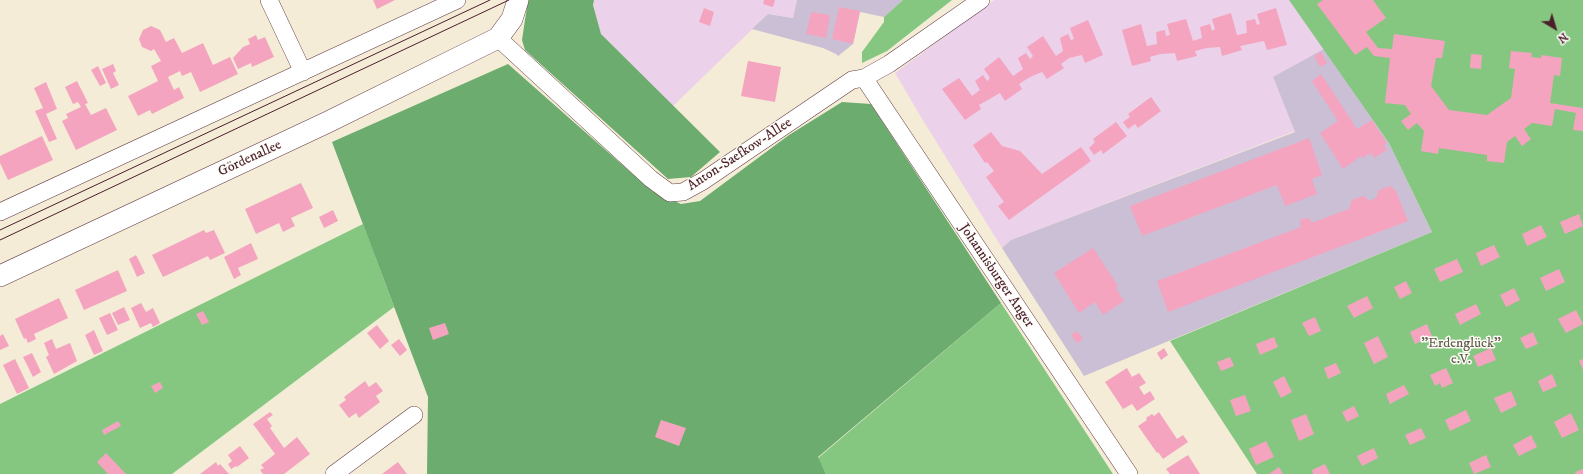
<!DOCTYPE html>
<html>
<head>
<meta charset="utf-8">
<style>
  body { margin:0 }
  #map { position:relative; width:1583px; height:474px; overflow:hidden; background:#f4ecd7; font-family:"IM FELL DW Pica",serif }
  canvas { display:block }
  .north { position:absolute; left:1535px; top:8px; width:40px; height:40px; -webkit-text-stroke:3px #fdfcf7; paint-order:stroke; rotate:142deg; font-size:11px; font-weight:700; line-height:16px; text-align:center; color:#4a1f2b }
  .north::after { content:''; display:block; margin:auto; width:14px; height:18px; background:#4a1f2b; clip-path:polygon(50% 0,100% 100%,50% 72%,0 100%) }
</style>
</head>
<body>
<div id="map">
<canvas width="1583" height="474"></canvas>
<div class="north">N</div>
</div>
<script>
const ctx = document.querySelector('canvas').getContext('2d');
ctx.lineJoin = 'round';
function fill(path, color) { ctx.fillStyle = color; ctx.fill(path, 'evenodd'); }
const shape = rows => new Path2D(rows.map(r => 'M' + r).join(''));
function trace(path, color, width, dash) { ctx.strokeStyle = color; ctx.lineWidth = width; ctx.lineCap = dash ? 'butt' : 'round'; ctx.setLineDash(dash || []); ctx.stroke(path); }
function write(font, color, halo, rows, align = 'center') {
  ctx.font = font + ' "IM FELL DW Pica",serif'; ctx.lineWidth = 3; ctx.setLineDash([]); ctx.textBaseline = 'middle'; ctx.strokeStyle = halo; ctx.fillStyle = color; for (const [text, x, y, turn = 0] of rows) {
    ctx.save(); ctx.translate(x, y); ctx.rotate((+turn || 0) * Math.PI / 180); ctx.textAlign = isNaN(turn) ? turn : align; if (halo) ctx.strokeText(text, 0, 0); ctx.fillText(text, 0, 0); ctx.restore();
  }
}
fill(shape([
  [594,0,797,0,794,18,768,14,673,106,601,34,593,5],
  [994,0,1583,0,1432,232,1389,143,1273,77,1295,131,1011,240,1002,248,921,117,895,73]
]), '#ecd1ea');
fill(shape([
  [797,0,903,0,884,17,860,12,853,44,838,56,836,54,823,48,752,29,768,14,793,18],
  [1324,49,1389,143,1432,232,1084,376,1002,248,1011,240,1295,132,1273,77]
]), '#cbbfd5');
fill(shape([
  [903,0,952,0,887,51,862,63,862,52,884,22,884,17],
  [1289,0,1583,0,1583,474,1257,474,1170,341,1432,232,1389,143],
  [363,224,394,307,172,474,0,474,0,404],
  [1001,303,1113,474,826,474,818,458]
]), '#85c780');
fill(shape([
  [528,0,594,0,593,5,601,34,720,152,691,177,668,179,525,50,522,40],
  [508,64,652,191,681,204,700,201,789,135,842,102,871,104,1001,303,818,457,826,474,427,474,428,397,332,142]
]), '#6cac6e');
fill(shape([
  [373,0,395,0,377,9],
  [764,0,775,0,773,7,763,4],
  [1323,0,1373,0,1386,18,1366,32,1378,48,1392,49,1394,34,1445,41,1442,58,1436,58,1431,86,1449,110,1487,115,1511,98,1515,69,1509,68,1511,51,1532,53,1531,57,1541,58,1541,55,1562,58,1560,76,1554,75,1550,103,1583,108,1583,131,1573,130,1576,113,1555,109,1552,126,1532,123,1524,129,1531,139,1522,146,1515,136,1507,142,1504,163,1487,161,1487,155,1439,148,1438,154,1421,151,1424,131,1417,123,1408,130,1401,121,1411,114,1405,105,1385,103,1390,58,1374,56,1367,47,1355,55,1317,4],
  [839,7,860,11,853,44,832,39],
  [704,8,714,12,710,26,699,22],
  [1276,8,1287,45,1267,50,1264,41,1240,46,1242,50,1222,56,1220,47,1207,48,1195,51,1197,56,1177,61,1175,53,1160,54,1150,57,1151,61,1132,66,1122,30,1141,24,1147,46,1157,44,1156,32,1165,30,1166,36,1170,35,1167,24,1186,19,1193,41,1202,38,1200,27,1210,24,1212,31,1215,29,1212,19,1231,13,1237,35,1247,33,1246,21,1255,19,1257,25,1260,24,1257,14],
  [811,12,830,15,826,38,806,34],
  [1088,20,1103,55,1085,63,1082,55,1069,58,1061,64,1064,68,1047,79,1042,72,1030,77,1019,84,1022,89,1005,101,1000,93,979,105,981,109,965,120,942,89,959,78,972,96,980,90,975,81,983,75,987,81,990,78,984,69,999,57,1013,76,1023,69,1018,58,1026,53,1030,59,1033,56,1027,47,1043,36,1056,56,1063,51,1060,38,1068,34,1071,40,1074,39,1070,28],
  [151,26,160,30,166,42,174,38,182,53,203,43,213,65,230,57,238,74,200,92,191,72,182,76,180,71,168,77,174,90,179,87,184,98,152,114,150,110,138,116,128,96,158,81,151,66,161,61,154,49,151,51,142,47,139,39,143,30],
  [256,35,258,40,265,37,274,57,252,67,251,63,238,69,233,58,243,47,250,44,248,39],
  [1321,52,1327,63,1320,67,1314,56],
  [1471,54,1482,55,1481,69,1470,68],
  [748,61,781,67,775,102,741,96],
  [113,64,116,71,113,73,119,85,111,89,102,69],
  [98,66,106,83,100,86,91,70],
  [1321,74,1357,129,1372,120,1387,143,1384,145,1387,150,1374,158,1371,153,1362,158,1361,156,1343,169,1320,133,1338,121,1312,81],
  [77,81,88,103,85,104,91,115,106,108,117,130,76,150,62,121,68,118,66,114,81,107,78,102,73,104,65,87],
  [46,82,57,109,46,114,57,139,49,142,35,111,43,108,34,88],
  [1151,97,1161,111,1138,128,1135,124,1128,129,1123,122,1130,117,1128,114],
  [1116,122,1127,136,1103,154,1101,150,1094,155,1089,148,1095,142,1093,139],
  [991,132,1002,146,1020,151,1042,174,1081,147,1091,161,1009,220,998,206,1004,202,986,177,994,171,987,162,985,163,973,145],
  [42,136,53,160,8,180,0,163,0,156],
  [1309,138,1322,175,1312,179,1317,194,1285,206,1277,185,1142,236,1130,206],
  [301,183,313,208,291,218,295,226,283,232,279,223,256,234,245,209],
  [1390,186,1396,191,1408,221,1168,312,1157,281,1301,227,1300,220,1307,218,1310,219,1311,223,1349,209,1352,200,1363,196,1370,201,1376,198,1379,190],
  [333,210,338,221,324,228,319,217],
  [1579,214,1583,226,1565,234,1560,222],
  [1541,225,1547,237,1527,246,1522,234],
  [204,230,206,233,214,230,225,253,210,260,208,256,163,277,152,255],
  [251,243,258,259,238,268,241,275,234,279,224,257],
  [1494,245,1500,257,1481,266,1476,253],
  [1093,248,1118,286,1116,288,1124,301,1103,315,1095,302,1079,313,1054,273],
  [136,255,145,273,137,277,129,259],
  [1457,259,1463,272,1440,282,1434,269],
  [1559,269,1565,282,1546,291,1540,278],
  [118,270,127,291,84,310,75,290],
  [1406,281,1412,293,1400,299,1394,287],
  [1514,288,1520,300,1506,307,1500,295],
  [1367,296,1373,308,1354,318,1347,306],
  [59,298,68,318,34,334,36,339,28,343,26,338,24,339,15,319],
  [141,303,146,312,153,308,160,323,153,327,151,323,140,328,131,308],
  [1476,304,1481,314,1460,325,1455,314],
  [124,307,130,320,118,325,112,313],
  [1576,310,1583,324,1566,333,1558,319],
  [203,311,209,322,202,325,196,314],
  [110,313,118,330,107,335,99,318],
  [1315,317,1321,331,1309,336,1302,323],
  [445,323,449,334,433,340,429,328],
  [1427,324,1432,336,1415,344,1410,332],
  [377,325,389,341,380,349,367,333],
  [94,330,103,351,94,355,85,335],
  [1077,331,1083,339,1077,343,1071,335],
  [1533,332,1538,344,1526,349,1520,338],
  [3,334,9,346,0,350,0,336],
  [1378,336,1388,357,1374,364,1364,343],
  [1274,337,1278,347,1260,355,1256,344],
  [52,339,56,349,70,343,77,361,54,374,46,357,49,355,44,343],
  [399,339,407,350,400,356,391,345],
  [1164,348,1168,355,1161,360,1157,353],
  [1491,348,1496,360,1478,367,1473,356],
  [32,353,41,372,33,377,23,357],
  [1230,357,1234,366,1221,371,1217,362],
  [15,359,29,388,17,394,3,365],
  [1583,359,1583,370,1579,361],
  [1336,363,1341,373,1328,379,1324,368],
  [1127,368,1132,377,1139,373,1146,383,1139,387,1144,395,1150,391,1155,399,1137,411,1132,404,1123,409,1105,382],
  [1446,368,1453,383,1442,388,1440,383,1435,386,1430,375],
  [1552,374,1557,386,1543,392,1538,381],
  [1284,376,1292,392,1281,398,1273,382],
  [365,381,369,387,376,382,383,391,376,396,380,402,359,418,356,413,349,418,339,405,346,400,344,397],
  [160,382,163,388,155,393,151,386],
  [1404,385,1409,394,1390,404,1386,394],
  [1511,391,1517,405,1501,413,1494,398],
  [1245,395,1251,411,1236,416,1230,400],
  [1354,406,1359,416,1347,422,1342,412],
  [1466,410,1471,421,1450,431,1445,420],
  [270,412,273,415,267,419,272,426,270,428,284,448,297,437,310,454,284,474,263,474,260,470,264,468,261,465,275,454,253,424],
  [1159,412,1177,439,1183,435,1188,442,1163,459,1158,452,1157,453,1138,426,1147,420,1146,418,1152,414,1154,416],
  [1571,413,1579,430,1562,438,1554,422],
  [1306,414,1314,434,1299,441,1291,420],
  [661,420,686,428,679,446,655,437],
  [118,421,121,426,104,435,102,430],
  [1421,428,1426,438,1410,445,1405,435],
  [1531,435,1537,447,1519,456,1513,445],
  [1266,441,1274,457,1256,465,1249,449],
  [240,446,249,458,237,467,236,466,231,469,228,464,232,461,228,455],
  [1374,448,1378,458,1362,466,1357,456],
  [106,453,126,474,108,474,97,462],
  [1188,455,1200,474,1170,474,1166,469],
  [1486,455,1491,467,1474,474,1469,463],
  [216,462,218,466,220,464,229,474,200,474],
  [398,462,407,474,382,474],
  [1325,464,1330,474,1313,474,1312,470],
  [1279,467,1283,474,1269,474],
  [1583,469,1583,474,1576,474,1575,472]
]), '#f5a4bf');
const minor = shape([
  [269,0,303,72],
  [498,38,651,179,670,193,683,192,703,181,852,80,864,78,889,64,981,0],
  [864,78,1129,474],
  [0,212,457,0],
  [334,474,414,415]
]);
const tertiary = shape([
  [0,276,328,122,498,38,512,19,518,0]
]);
trace(minor, '#643e45', 18);
trace(tertiary, '#643e45', 22);
trace(minor, '#fff', 17);
trace(tertiary, '#fff', 21);
trace(shape([
  [0,230,490,0],
  [0,240,509,0]
]), '#4a1f2b', 1);
write('14px', '#4a1f2b', '#fdfcf7', [
  ["Anton-Saefkow-Allee",740,155,-33],
  ["Gördenallee",250,159,-25],
  ["Johannisburger Anger",996,276,56]
]);
write('14px', '#5f5a49', '#fdfcf7', [
  ["\"Erdenglück\"",1461,344],
  ["e.V.",1461,360]
]);
</script>
</body>
</html>
